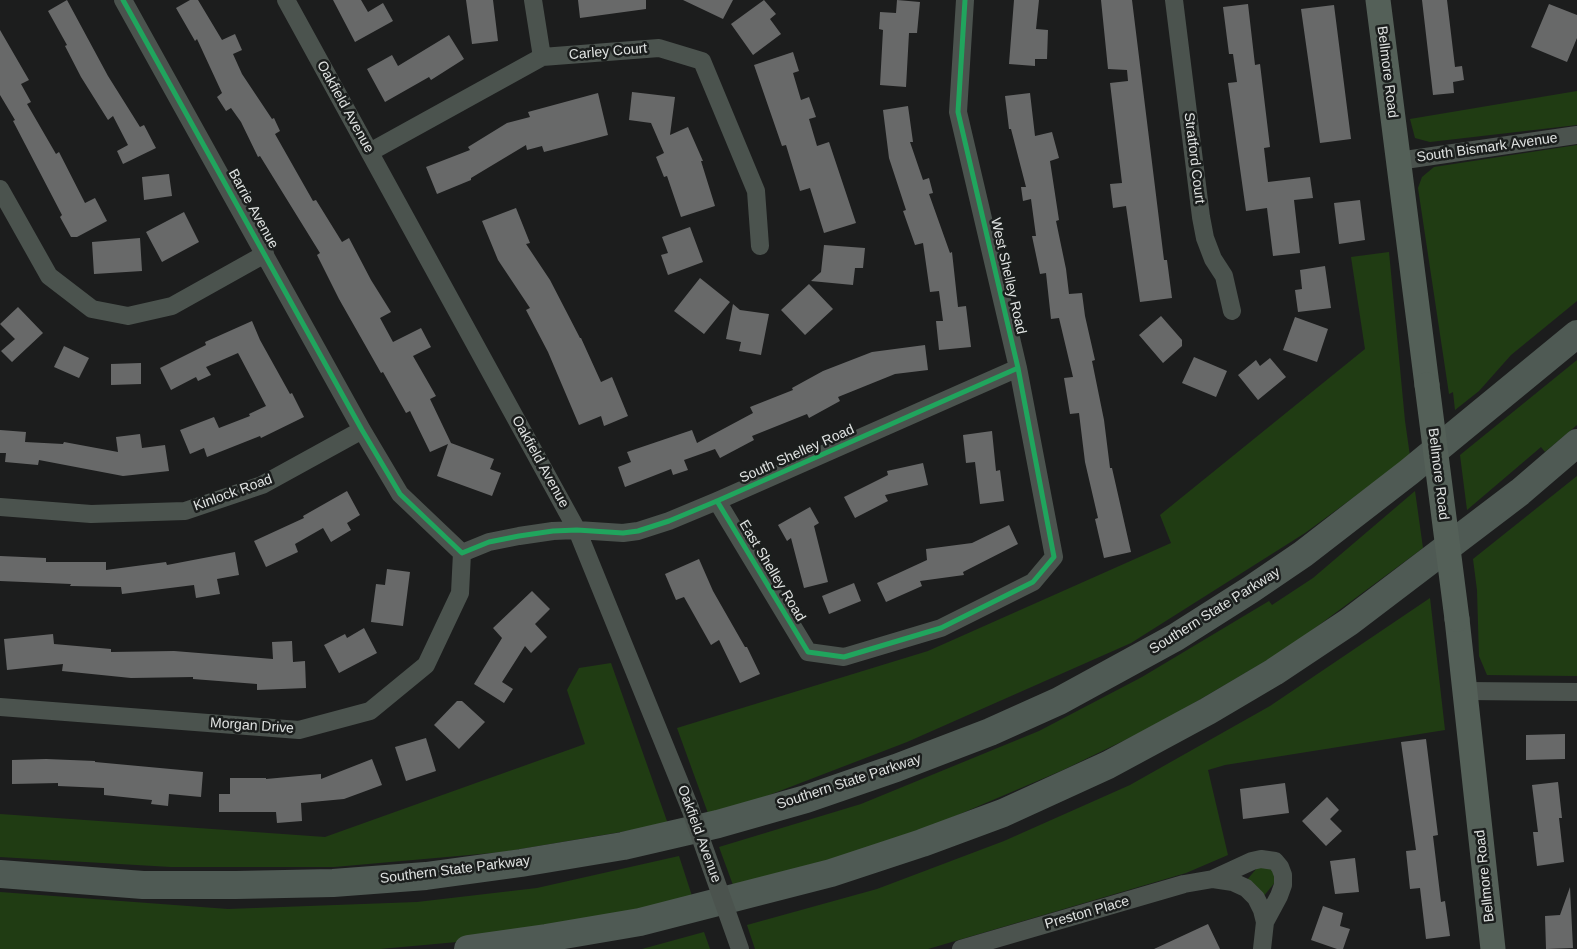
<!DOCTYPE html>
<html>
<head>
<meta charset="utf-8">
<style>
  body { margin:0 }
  canvas { display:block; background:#1c1d1d }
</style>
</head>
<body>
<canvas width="1577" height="949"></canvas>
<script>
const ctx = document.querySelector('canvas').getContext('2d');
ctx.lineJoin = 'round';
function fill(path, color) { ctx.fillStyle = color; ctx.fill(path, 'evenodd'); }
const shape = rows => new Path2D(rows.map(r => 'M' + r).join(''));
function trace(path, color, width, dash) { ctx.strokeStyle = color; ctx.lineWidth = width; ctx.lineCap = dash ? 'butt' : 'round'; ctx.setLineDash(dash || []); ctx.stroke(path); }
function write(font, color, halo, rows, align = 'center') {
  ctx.font = font + ' Helvetica,sans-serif'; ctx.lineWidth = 5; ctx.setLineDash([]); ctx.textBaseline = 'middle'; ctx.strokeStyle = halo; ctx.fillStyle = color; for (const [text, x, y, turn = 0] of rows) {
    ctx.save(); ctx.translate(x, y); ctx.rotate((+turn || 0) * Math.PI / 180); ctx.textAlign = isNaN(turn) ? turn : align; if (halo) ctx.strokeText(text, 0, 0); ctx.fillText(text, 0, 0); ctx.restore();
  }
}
fill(shape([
  [1577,91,1577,125,1430,142,1415,138,1410,119],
  [1577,145,1577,301,1511,355,1479,391,1455,410,1453,392,1449,394,1418,188,1422,177,1434,167],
  [1389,252,1405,421,1410,456,1305,533,1131,643,907,742,764,797,709,816,677,728,928,651,1171,543,1160,515,1365,349,1351,257],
  [1577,360,1577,425,1545,452,1541,447,1467,510,1460,455],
  [1577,476,1577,676,1487,675,1479,656,1477,590,1473,559],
  [1415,491,1423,548,1288,648,1158,724,1063,770,892,843,733,885,719,847,861,804,1039,731,1142,677,1269,601,1272,605,1313,578],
  [1430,598,1445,730,1225,765,1208,770,1228,855,1186,873,928,949,755,949,747,925,877,889,1004,841,1130,785,1270,706],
  [611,663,668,824,503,852,334,867,171,867,0,857,0,814,325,837,585,744,567,690,579,668],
  [679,856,693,899,479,940,380,949,0,949,0,892,228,909,417,902,537,888],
  [1264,866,1270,867,1274,872,1276,881,1263,897,1246,881,1257,868],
  [704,932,710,949,642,949]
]), '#203c13');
fill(shape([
  [67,0,108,76,140,127,144,125,156,148,123,164,117,151,128,145,113,116,108,120,81,77,65,46,67,45,48,11],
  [190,0,198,0,222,40,235,34,242,50,233,54,242,74,272,119,274,118,280,131,275,134,313,201,316,200,342,242,349,238,371,280,391,312,380,318,393,342,421,328,431,347,413,356,436,396,430,399,451,443,494,459,490,469,501,473,492,496,437,476,448,444,430,452,410,411,406,413,383,372,381,373,339,299,317,255,320,253,260,156,258,157,241,122,231,108,226,111,217,97,222,93,197,39,195,41,176,8],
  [333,0,361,0,368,12,383,3,393,21,355,42],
  [466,0,493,0,498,41,472,44],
  [578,0,646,0,646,9,580,18],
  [683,0,733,0,723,19],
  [764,0,776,14,770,19,781,34,753,55,731,24],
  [897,0,920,2,917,33,909,33,906,87,880,85,883,30,879,29,880,12,896,13],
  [1014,0,1039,0,1036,29,1048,30,1047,59,1035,59,1035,66,1009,64],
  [1101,0,1132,0,1164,260,1167,260,1172,298,1140,302,1126,206,1113,208,1110,184,1122,183,1110,83,1128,81,1127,70,1108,69],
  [1422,0,1447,0,1455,67,1462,66,1464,80,1453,82,1454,93,1433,95],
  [1248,4,1255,65,1260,64,1270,147,1264,148,1268,182,1310,177,1313,198,1294,200,1300,253,1273,256,1267,208,1246,211,1228,83,1237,82,1233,54,1229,54,1223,7],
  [1549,4,1577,15,1577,38,1567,62,1531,47],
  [1334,5,1351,139,1320,143,1301,9],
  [0,30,29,80,21,84,31,102,27,104,56,154,59,152,85,203,95,198,107,221,77,237,71,237,60,217,62,215,13,121,15,120,0,95],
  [449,35,464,59,431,80,429,77,385,102,367,69,392,55,398,66],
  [793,52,799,71,793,73,801,100,809,97,816,117,809,119,817,146,829,142,856,223,824,233,810,188,800,191,786,145,782,146,754,65],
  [632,92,675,97,670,135,688,127,703,161,701,161,715,206,681,217,667,176,664,177,656,157,664,153,651,123,629,120],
  [598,93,608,135,544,152,542,146,527,150,526,145,471,178,471,180,437,194,426,167,470,150,468,147,507,123,530,117,528,112],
  [1030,93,1035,136,1052,132,1059,158,1050,161,1059,220,1056,221,1066,269,1069,294,1082,293,1085,316,1095,360,1092,361,1104,420,1110,468,1112,468,1131,552,1104,558,1095,519,1098,518,1085,462,1079,413,1070,414,1064,378,1073,377,1059,318,1051,319,1046,273,1040,274,1032,236,1036,236,1031,199,1023,201,1021,187,1026,187,1011,129,1009,129,1005,96],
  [908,106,913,142,910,142,923,180,929,178,933,193,929,194,950,253,952,252,958,307,966,306,971,347,939,350,936,321,943,321,939,291,930,292,923,243,915,245,903,211,906,210,889,158,883,110],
  [169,174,172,196,144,200,142,177],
  [1360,200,1365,240,1339,244,1334,203],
  [516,208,530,243,526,244,550,280,580,338,581,338,601,382,612,377,628,416,604,426,601,416,579,425,548,352,526,310,530,308,498,260,482,221],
  [184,212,199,242,162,262,146,232],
  [690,227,703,262,668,275,661,255,668,253,662,237],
  [140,238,142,271,94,274,92,242],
  [824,245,865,248,863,268,855,268,853,285,811,281,821,272],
  [1325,266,1331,308,1298,312,1295,290,1302,289,1300,270],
  [700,278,730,302,704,334,674,311],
  [809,284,833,309,805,335,781,310],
  [733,304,740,310,769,314,761,355,739,351,741,342,726,339],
  [18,307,43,333,12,362,1,351,15,339,0,324],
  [1161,316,1182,340,1182,346,1163,363,1139,335],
  [1295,317,1328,329,1317,362,1283,350],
  [252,321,260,340,290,394,292,393,304,417,261,438,260,436,207,457,204,448,190,454,180,430,214,417,219,428,250,416,249,414,266,406,238,353,206,367,211,375,198,381,196,377,171,390,160,368,206,345,205,342],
  [925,345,928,370,895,374,838,397,840,401,809,418,807,414,752,436,754,440,720,458,715,449,684,460,688,470,673,475,671,469,625,487,618,467,631,462,627,452,692,430,697,443,753,413,750,407,793,390,792,388,823,371,872,352],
  [64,346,89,358,79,378,54,367],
  [1194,357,1227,371,1216,397,1182,383],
  [1270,358,1286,377,1258,400,1238,375,1256,360,1260,366],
  [141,363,141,384,111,385,111,364],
  [0,430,26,432,25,442,63,444,64,442,118,452,116,437,140,434,142,448,165,445,169,471,123,476,39,460,38,465,5,462,6,453,0,453],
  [992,431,996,471,1000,470,1004,501,980,504,975,462,966,463,963,435],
  [923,463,928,485,885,495,888,501,855,518,844,497,888,475,887,471],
  [347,491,360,515,347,523,351,530,331,542,323,528,295,544,298,552,266,567,254,541,304,518,303,516],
  [810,507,819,523,814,526,828,582,804,588,791,538,787,541,778,525],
  [1009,525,1018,544,963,572,964,575,920,581,922,586,886,602,877,583,927,560,926,549,972,543],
  [235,552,239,575,217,579,220,594,196,598,194,585,122,594,121,587,70,586,71,584,0,581,0,556,46,558,46,562,106,562,106,570,166,562,167,565],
  [699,559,713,591,745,647,747,647,760,674,740,683,719,640,711,645,684,597,676,600,665,574],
  [387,569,410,572,403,626,371,622,376,584,385,585],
  [854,583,861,601,829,614,822,596],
  [532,591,550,609,535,624,547,637,531,653,525,646,502,682,513,689,504,703,474,684,502,638,493,628],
  [364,628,377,653,339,673,324,645,345,634,347,638],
  [53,634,54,644,111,649,111,652,174,651,273,659,272,642,292,641,293,662,305,661,306,688,257,690,257,684,193,679,193,677,131,678,62,671,63,664,7,670,4,639],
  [457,701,462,701,485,722,459,749,434,725],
  [1565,734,1565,759,1526,760,1526,735],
  [426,738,436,771,406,781,395,747],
  [1426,739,1438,835,1433,836,1441,902,1445,901,1450,936,1426,939,1420,888,1410,889,1406,851,1416,850,1401,742],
  [46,759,95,761,95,762,203,772,201,797,169,794,168,806,151,804,152,800,104,795,104,788,58,786,58,783,12,784,12,760],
  [372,759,382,785,344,799,301,803,302,821,277,823,276,812,219,812,219,794,230,794,230,778,266,778,266,779,321,774,321,779],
  [1558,782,1562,818,1559,818,1564,862,1537,866,1533,832,1538,832,1532,785],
  [1285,783,1289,813,1243,819,1240,789],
  [1327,797,1339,810,1330,819,1342,831,1326,846,1302,821],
  [1355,858,1359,892,1335,894,1330,861],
  [1570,887,1573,948,1546,949,1545,916,1560,915],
  [1323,906,1343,913,1340,926,1350,929,1343,949,1337,949,1311,940],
  [1208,924,1220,949,1154,949]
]), '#686969');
trace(shape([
  [123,0,362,430,400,494,462,553,489,542,519,536,553,531,577,530,623,533,638,531,669,521,717,501,1018,368],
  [286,0,577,530,690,808],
  [533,0,542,57],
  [1174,0,1201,217,1205,238,1213,259,1224,276,1232,311],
  [370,152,542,57,659,48,702,61,756,191,760,246],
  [1398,161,1577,135],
  [0,189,49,276,92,309,128,316,172,306,265,254],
  [717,501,808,652,844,657,941,628,1033,582,1054,557,1018,368,958,112,965,0],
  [0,507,91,514,185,511,262,485,362,430],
  [1466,691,1577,692],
  [0,707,299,730,370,711,426,665,460,593,462,553],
  [1213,879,1233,882,1246,888,1256,898,1262,910,1265,922,1262,949],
  [961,949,1184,884,1213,879,1252,861,1261,859,1275,861,1280,867,1283,875,1283,885,1279,896,1265,922]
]), '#4b534e', 18);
trace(shape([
  [1378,0,1427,385],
  [1457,619,1493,949]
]), '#546058', 25);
trace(shape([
  [0,874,143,885,236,885,333,883,426,876,521,863,623,846,718,824,806,799,896,768,990,732,1059,701,1176,637,1250,590,1303,554,1409,472,1577,334],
  [468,949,546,938,640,922,831,873,922,843,1003,813,1108,765,1208,711,1274,672,1349,622,1520,492,1577,443]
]), '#4f5a54', 28);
trace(shape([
  [690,808,740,949]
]), '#4b534e', 18);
trace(shape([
  [1427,385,1457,619]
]), '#546058', 25);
trace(shape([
  [123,0,362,430,400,494,462,553,489,542,519,536,553,531,577,530,623,533,638,531,669,521,717,501,1018,368],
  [717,501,808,652,844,657,941,628,1033,582,1054,557,1018,368,958,112,965,0]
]), '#20a55d', 5);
write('14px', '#dfe2e1', '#1b1e1d', [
  ["Carley Court",608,52,-5],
  ["Bellmore Road",1387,72,83],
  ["Oakfield Avenue",345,107,61],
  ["South Bismark Avenue",1487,148,-8],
  ["Stratford Court",1194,158,83],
  ["Barrie Avenue",253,209,61],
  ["West Shelley Road",1008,276,77],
  ["South Shelley Road",797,454,-24],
  ["Oakfield Avenue",540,462,61],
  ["Bellmore Road",1438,474,83],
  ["Kinlock Road",233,493,-20],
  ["East Shelley Road",772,571,59],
  ["Southern State Parkway",1215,611,-32],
  ["Morgan Drive",252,726,4],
  ["Southern State Parkway",849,782,-18],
  ["Oakfield Avenue",699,834,70],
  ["Southern State Parkway",455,870,-7],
  ["Bellmore Road",1485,876,-96],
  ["Preston Place",1087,913,-16]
]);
</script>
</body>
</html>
